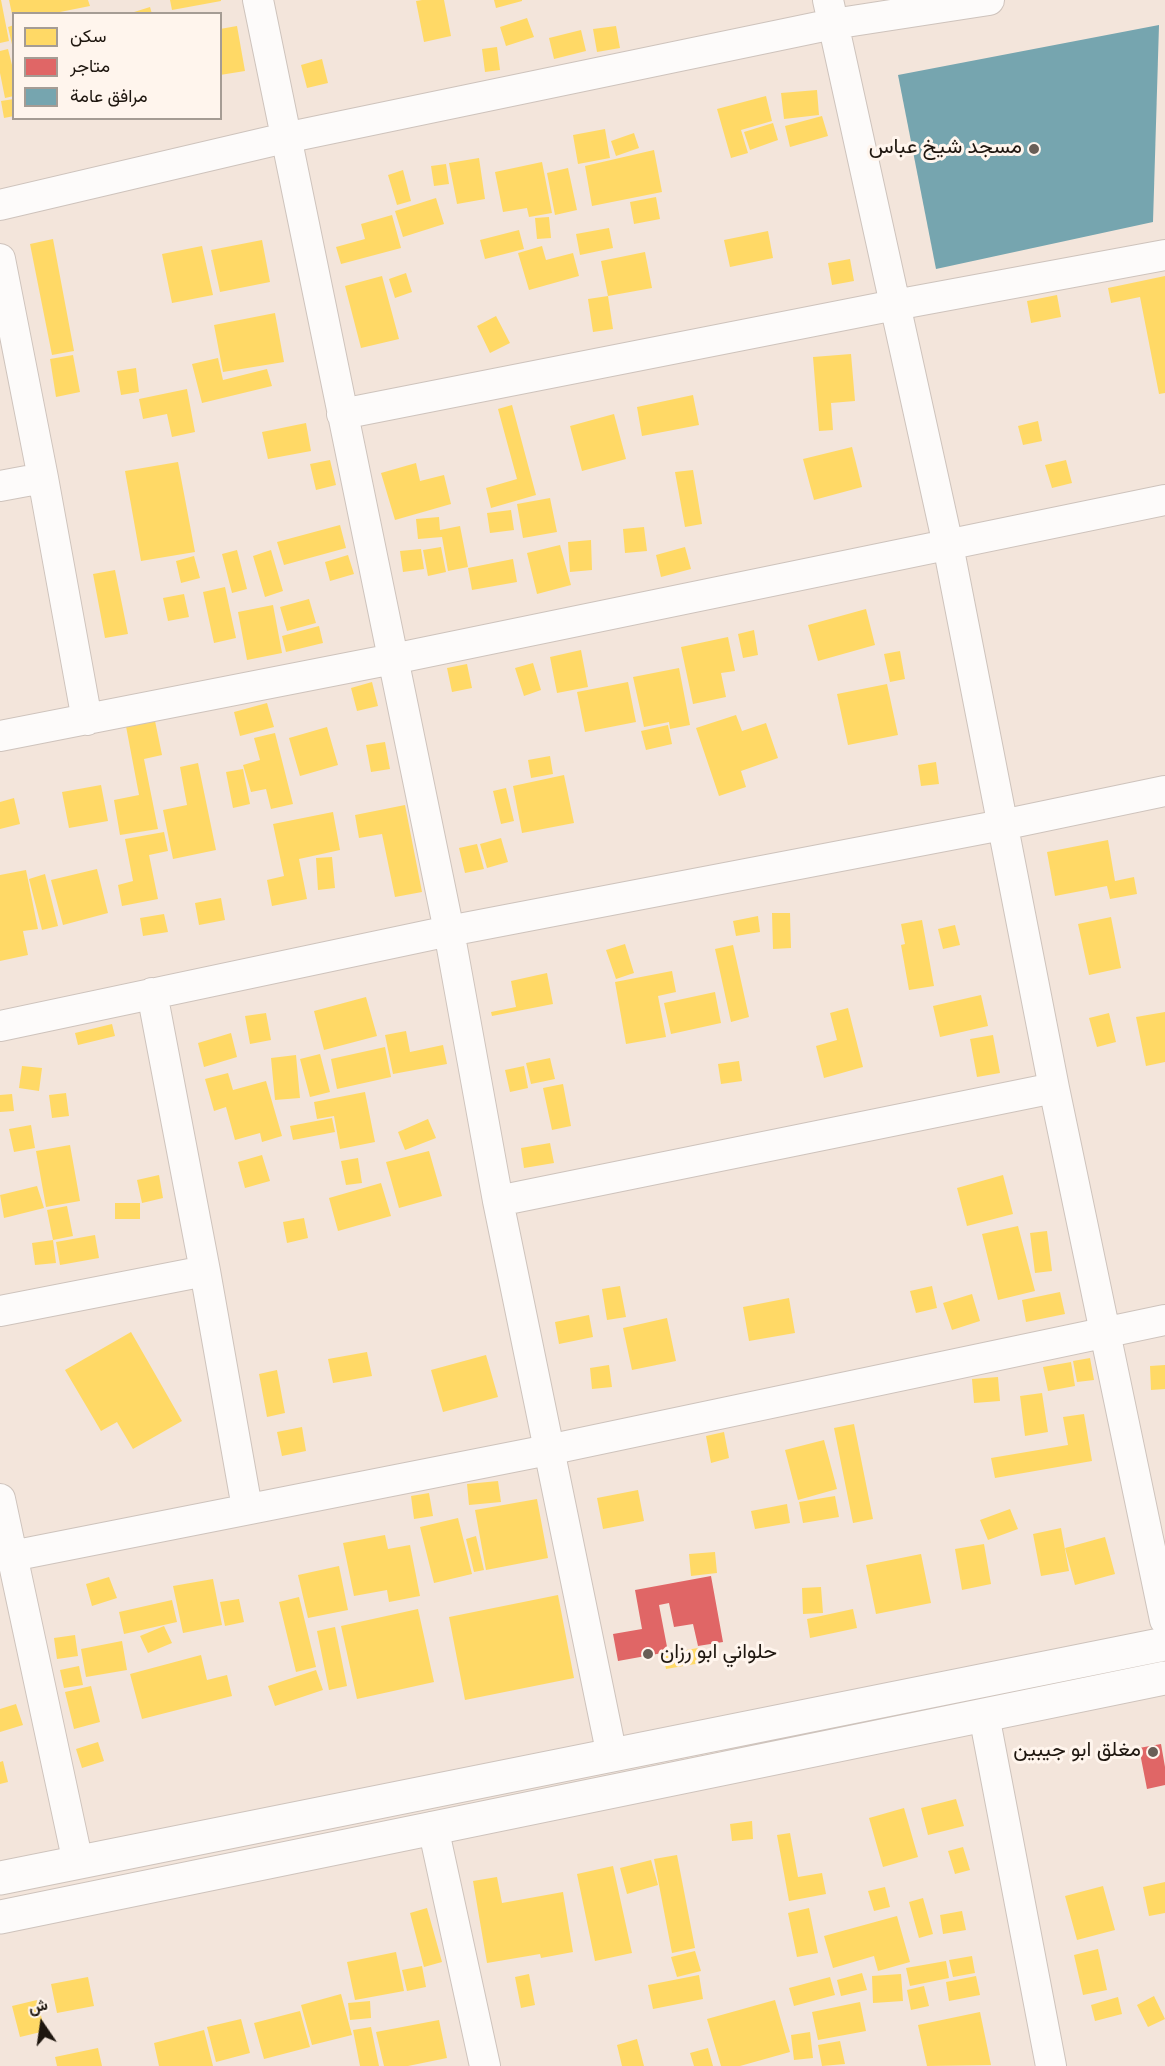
<!DOCTYPE html>
<html>
<head>
<meta charset="utf-8">
<style>
  body { margin:0 }
  #map { position:relative; width:1165px; height:2066px; overflow:hidden; background:#f3e5db; font-family:Spectral,Vazirmatn,serif }
  canvas { display:block }
  .legend { position:absolute; left:12px; top:12px; width:210px; height:108px; box-sizing:border-box; background:#fff5ed; border:2px solid #a59c94; margin:0; padding:8px 10px; list-style:none; font-size:18px; color:#1e160f }
  .legend li { display:flex; align-items:center; gap:12px; height:30px }
  .legend b { width:30px; border:2px solid #a59c94 }
  .north { position:absolute; left:12px; top:1994px; width:60px; height:60px; -webkit-text-stroke:4px #fff5ed; paint-order:stroke; rotate:347deg; font-size:16px; font-weight:700; line-height:24px; text-align:center; color:#1e160f }
  .north::after { content:''; display:block; margin:auto; width:21px; height:27px; background:#1e160f; clip-path:polygon(50% 0,100% 100%,50% 72%,0 100%) }
</style>
</head>
<body>
<div id="map">
<canvas width="1165" height="2066"></canvas>
<ul class="legend">
<li><b style="height:16px;background:#ffd966"></b>سكن</li>
<li><b style="height:16px;background:#e06666"></b>متاجر</li>
<li><b style="height:16px;background:#76a5af"></b>مرافق عامة</li>
</ul>
<div class="north">ش</div>
</div>
<script>
const ctx = document.querySelector('canvas').getContext('2d');
ctx.lineJoin = 'round';
function fill(path, color) { ctx.fillStyle = color; ctx.fill(path, 'evenodd'); }
const shape = rows => new Path2D(rows.map(r => 'M' + r).join(''));
function trace(path, color, width, dash) { ctx.strokeStyle = color; ctx.lineWidth = width; ctx.lineCap = dash ? 'butt' : 'round'; ctx.setLineDash(dash || []); ctx.stroke(path); }
function write(font, color, halo, rows, align = 'center') {
  ctx.font = font + ' Spectral,Vazirmatn,serif'; ctx.lineWidth = 6; ctx.setLineDash([]); ctx.textBaseline = 'middle'; ctx.strokeStyle = halo; ctx.fillStyle = color; for (const [text, x, y, turn = 0] of rows) {
    ctx.save(); ctx.translate(x, y); ctx.rotate((+turn || 0) * Math.PI / 180); ctx.textAlign = isNaN(turn) ? turn : align; if (halo) ctx.strokeText(text, 0, 0); ctx.fillText(text, 0, 0); ctx.restore();
  }
}
fill(shape([
  [0,0,1,0,9,41,0,43],
  [9,0,88,0,90,6,50,14,12,14],
  [170,0,221,0,221,1,172,10],
  [422,0,444,0,451,36,424,42,416,1],
  [494,0,522,0,522,1,496,8],
  [150,7,152,14,131,14,131,13],
  [527,18,534,37,506,46,500,27],
  [14,25,14,49,13,49,8,27],
  [237,26,245,71,220,75,220,29],
  [616,26,620,48,597,52,593,29],
  [581,30,586,51,554,59,549,38],
  [497,47,500,70,485,72,482,49],
  [8,49,14,73,14,96,5,98,0,73,0,51],
  [322,59,328,83,307,88,301,65],
  [817,90,819,115,784,119,781,93],
  [766,96,772,121,741,130,748,153,731,158,717,109],
  [14,99,14,116,4,118,1,101],
  [822,116,828,136,790,147,785,126],
  [773,123,778,140,750,150,744,132],
  [605,129,610,158,578,164,573,135],
  [634,133,639,148,616,156,611,141],
  [654,150,662,192,592,206,585,166],
  [479,158,485,199,457,204,449,163],
  [542,162,552,213,529,217,527,208,503,212,495,172],
  [446,164,449,184,434,186,431,166],
  [568,168,577,210,555,215,547,173],
  [403,170,411,201,397,205,388,175],
  [656,197,660,219,634,224,630,202],
  [436,198,444,224,403,237,395,211],
  [392,215,401,248,341,264,336,247,365,239,361,224],
  [549,217,551,238,537,239,535,218],
  [609,228,613,248,580,255,576,234],
  [519,230,524,249,485,259,480,240],
  [768,231,773,258,730,267,724,240],
  [53,239,74,351,52,355,30,244],
  [262,240,270,282,220,292,211,250],
  [202,246,213,295,172,303,162,254],
  [542,246,546,260,573,253,579,276,529,290,518,253],
  [645,252,652,288,608,296,601,261],
  [850,259,854,281,832,285,828,263],
  [406,273,412,292,395,298,389,279],
  [382,276,399,339,361,348,345,286],
  [1165,276,1165,393,1159,394,1140,297,1111,303,1108,288],
  [1057,295,1061,317,1031,323,1027,301],
  [608,296,613,329,593,332,588,299],
  [275,313,284,362,223,372,214,325],
  [496,316,510,343,490,353,477,326],
  [851,354,855,401,831,403,833,430,819,431,813,357],
  [73,355,80,392,56,397,50,359],
  [218,358,223,380,267,369,272,386,202,403,192,364],
  [136,368,139,392,121,395,117,371],
  [187,389,195,432,172,437,167,414,143,419,139,399],
  [693,395,699,425,642,436,637,407],
  [512,405,536,495,491,508,486,488,517,479,498,409],
  [614,414,626,459,582,471,570,426],
  [1038,421,1042,441,1023,445,1018,426],
  [306,423,311,451,268,459,262,432],
  [852,447,862,487,814,500,803,459],
  [330,460,336,485,316,490,310,464],
  [1066,460,1072,483,1052,488,1045,465],
  [178,462,195,552,141,561,125,471],
  [416,463,420,481,444,475,451,504,395,520,381,473],
  [693,470,702,524,685,527,675,472],
  [550,498,557,532,523,538,517,504],
  [511,510,514,530,490,533,487,513],
  [439,517,440,530,460,526,468,567,448,571,442,537,418,539,416,519],
  [340,525,346,548,284,565,277,542],
  [644,527,647,551,625,553,623,529],
  [591,540,592,570,570,572,568,542],
  [560,545,571,585,537,594,527,553],
  [441,547,446,572,428,576,423,550],
  [685,547,691,569,661,577,656,555],
  [421,549,424,569,403,572,400,551],
  [237,550,247,589,232,593,222,554],
  [271,550,283,591,265,597,253,556],
  [348,555,354,574,330,581,325,562],
  [194,556,200,578,181,583,176,561],
  [513,559,517,582,472,590,468,568],
  [115,570,128,634,105,638,93,574],
  [225,587,236,638,214,643,203,592],
  [184,594,189,617,168,621,163,598],
  [309,599,316,623,287,631,280,607],
  [273,605,282,653,247,660,238,612],
  [866,609,875,645,818,661,808,625],
  [319,626,323,643,286,652,282,636],
  [754,630,758,655,743,658,738,634],
  [728,637,735,671,721,673,726,697,693,704,681,647],
  [581,650,588,687,557,693,550,657],
  [900,651,905,679,890,682,884,654],
  [533,663,541,690,524,696,515,668],
  [467,664,472,688,452,692,447,668],
  [679,668,690,725,670,729,669,722,644,727,633,677],
  [372,682,378,706,357,711,351,688],
  [628,682,636,722,585,732,577,692],
  [887,684,898,735,848,745,837,694],
  [267,703,274,727,240,736,234,712],
  [736,715,742,731,766,723,778,758,741,771,746,787,719,796,696,728],
  [154,716,162,755,144,759,158,829,120,835,114,800,139,795,125,721],
  [668,725,672,744,646,750,641,731],
  [327,727,338,765,300,776,289,738],
  [275,733,293,804,271,809,266,789,251,792,243,765,260,760,254,738],
  [385,742,390,769,371,772,366,745],
  [550,756,553,774,531,778,528,760],
  [936,762,939,784,921,786,918,765],
  [198,763,216,850,173,859,163,810,187,805,180,767],
  [243,769,250,804,233,808,226,772],
  [564,775,574,823,522,833,513,786],
  [101,785,108,821,69,828,62,792],
  [506,788,514,821,501,824,493,791],
  [14,798,20,824,0,829,0,802],
  [405,805,422,892,395,897,382,834,359,838,355,815],
  [333,812,340,850,299,859,307,899,272,906,267,880,284,876,273,824],
  [164,832,168,851,149,855,158,899,122,906,118,885,133,881,125,839],
  [501,838,508,862,487,868,480,844],
  [1108,840,1115,881,1134,877,1137,894,1110,899,1107,886,1055,896,1047,852],
  [477,844,484,869,465,873,459,848],
  [332,857,335,888,318,890,316,858],
  [97,869,108,913,63,925,51,880],
  [26,870,38,929,23,931,28,955,0,961,0,875],
  [45,874,58,926,42,930,29,879],
  [221,898,225,920,199,925,195,903],
  [772,913,790,913,791,948,773,949],
  [164,914,168,932,143,936,140,918],
  [758,916,760,932,736,936,733,921],
  [1111,917,1121,968,1089,975,1078,924],
  [922,920,934,986,909,990,901,945,905,944,901,924],
  [955,925,960,945,943,949,938,929],
  [625,944,634,973,616,979,606,950],
  [733,945,749,1017,731,1022,715,949],
  [672,971,676,992,658,996,666,1037,626,1044,615,982],
  [547,973,553,1004,492,1016,491,1012,516,1007,511,981],
  [715,992,721,1023,671,1034,664,1003],
  [981,995,988,1026,940,1037,933,1006],
  [366,997,377,1036,324,1050,314,1011],
  [848,1008,863,1067,824,1078,816,1046,837,1040,830,1013],
  [1165,1012,1165,1062,1146,1066,1136,1017],
  [266,1013,271,1040,250,1044,245,1016],
  [1109,1013,1116,1042,1097,1047,1089,1018],
  [112,1024,115,1036,78,1045,75,1033],
  [406,1031,410,1052,443,1045,447,1064,393,1074,385,1035],
  [231,1033,237,1057,204,1067,198,1043],
  [993,1035,1000,1073,977,1077,970,1039],
  [385,1047,391,1077,337,1089,331,1059],
  [320,1054,330,1092,310,1097,300,1059],
  [296,1055,300,1098,275,1100,271,1058],
  [550,1058,555,1079,531,1084,526,1063],
  [739,1061,742,1081,721,1084,718,1064],
  [22,1066,42,1068,39,1091,19,1088],
  [524,1066,528,1088,510,1092,505,1070],
  [228,1073,233,1090,266,1081,282,1136,262,1142,260,1133,235,1140,226,1107,214,1111,205,1079],
  [563,1084,571,1126,552,1130,543,1088],
  [365,1092,375,1142,340,1149,334,1116,317,1119,314,1102],
  [66,1093,69,1116,52,1118,49,1095],
  [12,1094,14,1111,0,1112,0,1095],
  [332,1118,335,1132,293,1140,290,1126],
  [428,1119,436,1138,405,1150,398,1132],
  [31,1125,35,1148,14,1152,9,1129],
  [550,1143,554,1163,524,1168,521,1148],
  [70,1145,80,1201,46,1207,36,1151],
  [429,1151,442,1196,399,1208,386,1162],
  [262,1155,270,1181,245,1188,238,1162],
  [358,1158,362,1183,346,1185,341,1161],
  [159,1175,163,1198,142,1203,137,1180],
  [1003,1175,1013,1214,967,1226,957,1188],
  [381,1183,391,1216,338,1231,329,1198],
  [37,1186,44,1208,4,1218,0,1195],
  [115,1203,140,1203,140,1219,115,1219],
  [67,1206,73,1236,53,1240,47,1210],
  [304,1218,308,1238,287,1243,283,1222],
  [1018,1226,1035,1291,998,1300,982,1234],
  [1047,1231,1052,1271,1035,1273,1030,1233],
  [95,1235,99,1258,60,1265,56,1242],
  [53,1240,56,1263,35,1265,32,1243],
  [620,1286,626,1317,607,1320,602,1289],
  [932,1286,937,1308,916,1313,910,1291],
  [1060,1292,1065,1314,1026,1322,1022,1300],
  [972,1294,980,1321,952,1330,943,1303],
  [789,1298,795,1333,749,1341,743,1307],
  [589,1315,593,1337,559,1344,555,1322],
  [667,1318,676,1361,632,1370,623,1328],
  [131,1332,182,1421,133,1449,117,1422,101,1431,65,1370],
  [367,1352,372,1376,333,1383,328,1359],
  [486,1355,498,1397,443,1412,431,1370],
  [1090,1358,1094,1380,1077,1382,1073,1361],
  [1071,1362,1075,1386,1048,1391,1043,1367],
  [609,1365,612,1387,592,1389,590,1368],
  [1165,1365,1165,1389,1151,1390,1150,1366],
  [277,1370,285,1413,267,1417,259,1374],
  [998,1377,1000,1401,974,1403,972,1379],
  [1042,1393,1048,1432,1025,1436,1020,1396],
  [1084,1414,1092,1461,995,1478,991,1458,1068,1445,1063,1417],
  [854,1424,873,1519,853,1523,834,1428],
  [302,1427,306,1451,282,1456,277,1432],
  [724,1432,729,1458,711,1463,706,1436],
  [824,1440,837,1489,798,1500,785,1450],
  [498,1481,501,1502,469,1505,467,1484],
  [638,1490,644,1521,603,1529,597,1498],
  [429,1493,433,1516,414,1519,411,1496],
  [835,1496,839,1517,803,1523,799,1502],
  [537,1499,548,1558,486,1570,475,1510],
  [787,1504,790,1523,755,1529,751,1511],
  [1010,1509,1018,1529,988,1540,980,1520],
  [458,1518,472,1574,434,1583,420,1527],
  [1061,1528,1069,1571,1041,1576,1033,1534],
  [385,1535,388,1549,410,1545,420,1596,389,1602,387,1590,354,1596,343,1543],
  [476,1536,484,1570,474,1572,466,1539],
  [1105,1537,1115,1574,1075,1585,1065,1548],
  [984,1544,991,1584,962,1590,955,1549],
  [715,1552,717,1573,691,1576,689,1554],
  [921,1554,931,1603,876,1614,866,1565],
  [339,1566,348,1610,308,1618,298,1575],
  [109,1577,117,1598,92,1606,86,1584],
  [213,1579,222,1625,183,1633,173,1586],
  [821,1587,823,1613,803,1614,802,1588],
  [558,1595,574,1678,465,1700,449,1617],
  [299,1597,316,1667,296,1672,279,1602],
  [239,1599,244,1622,225,1626,220,1602],
  [172,1600,177,1622,124,1634,119,1612],
  [418,1609,434,1682,357,1699,341,1626],
  [853,1609,857,1628,810,1638,807,1619],
  [164,1626,172,1643,148,1653,140,1636],
  [335,1627,347,1686,329,1690,317,1631],
  [75,1635,78,1656,57,1659,54,1638],
  [122,1641,127,1670,86,1677,81,1649],
  [698,1648,701,1663,666,1669,663,1654],
  [201,1655,207,1680,227,1675,232,1696,142,1719,130,1674],
  [79,1666,83,1685,64,1688,60,1670],
  [316,1670,323,1690,275,1706,268,1686],
  [91,1686,100,1722,74,1729,65,1692],
  [16,1704,23,1725,0,1732,0,1709],
  [98,1742,104,1761,82,1768,76,1749],
  [3,1761,8,1782,0,1784,0,1762],
  [956,1799,964,1826,928,1835,921,1808],
  [904,1808,918,1857,883,1867,869,1818],
  [752,1821,753,1839,732,1841,730,1824],
  [790,1833,798,1877,822,1873,826,1894,789,1901,777,1835],
  [963,1847,970,1870,955,1874,948,1851],
  [677,1855,695,1948,672,1953,654,1859],
  [651,1860,658,1885,627,1894,620,1868],
  [613,1866,632,1953,595,1961,577,1874],
  [497,1877,502,1903,563,1892,573,1952,541,1958,540,1954,487,1963,473,1881],
  [1165,1882,1165,1913,1149,1916,1143,1887],
  [1103,1886,1115,1930,1077,1940,1065,1896],
  [885,1887,890,1907,874,1911,868,1891],
  [923,1898,933,1934,919,1938,909,1902],
  [427,1908,442,1962,424,1967,410,1913],
  [809,1908,818,1953,797,1957,788,1913],
  [962,1911,966,1930,943,1934,940,1915],
  [897,1916,910,1962,878,1971,874,1956,833,1968,824,1936],
  [1098,1949,1107,1990,1083,1995,1074,1955],
  [695,1951,701,1971,677,1977,671,1957],
  [396,1952,404,1991,355,2000,347,1962],
  [972,1956,975,1973,953,1977,949,1960],
  [946,1961,949,1978,910,1986,906,1968],
  [422,1966,426,1987,407,1991,402,1970],
  [862,1973,867,1990,841,1996,837,1980],
  [529,1974,535,2005,521,2008,515,1977],
  [901,1974,903,2001,873,2003,872,1976],
  [699,1975,703,1999,653,2009,648,1985],
  [976,1976,980,1995,949,2001,946,1982],
  [88,1977,94,2006,57,2013,51,1984],
  [830,1977,835,1995,794,2006,789,1988],
  [924,1986,929,2006,911,2010,907,1990],
  [341,1994,352,2035,312,2045,301,2005],
  [1154,1996,1165,2019,1148,2027,1137,2005],
  [1118,1997,1122,2014,1095,2021,1091,2005],
  [37,2000,45,2031,20,2037,12,2006],
  [775,2000,790,2052,740,2066,721,2066,707,2019],
  [370,2001,371,2018,350,2020,348,2003],
  [860,2002,866,2031,818,2040,812,2012],
  [300,2011,310,2047,264,2059,254,2023],
  [980,2012,991,2065,927,2066,918,2025],
  [241,2019,250,2053,216,2062,207,2027],
  [439,2020,447,2058,408,2066,384,2066,376,2032],
  [371,2027,379,2066,360,2066,353,2030],
  [204,2030,213,2066,159,2066,154,2043],
  [810,2032,813,2058,794,2060,791,2035],
  [637,2039,644,2066,622,2066,617,2045],
  [840,2041,845,2064,822,2066,818,2045],
  [98,2048,102,2066,57,2066,55,2057],
  [708,2048,713,2066,694,2066,690,2053]
]), '#ffd966');
fill(shape([
  [711,1576,723,1642,698,1646,693,1624,674,1627,669,1603,659,1605,668,1652,618,1661,613,1634,642,1629,635,1590],
  [1161,1744,1165,1767,1165,1785,1147,1789,1139,1748]
]), '#e06666');
fill(shape([
  [1159,25,1153,222,936,269,898,75]
]), '#76a5af');
const street = shape([
  [258,0,449,931,498,1201,612,1756],
  [828,0,948,545,1054,1088,1165,1620],
  [0,205,285,138,833,24,989,0],
  [0,259,43,478,87,720],
  [342,414,895,305,1165,255],
  [0,486,43,478],
  [0,736,393,659,1165,500],
  [152,993,205,1271,247,1508],
  [0,1026,449,931,1002,825,1165,791],
  [498,1201,1054,1088],
  [0,1311,205,1271],
  [0,1499,78,1863],
  [12,1556,548,1450,1165,1320],
  [984,1715,1051,2066],
  [433,1827,485,2066]
]);
const secondary = shape([
  [0,1878,1165,1644],
  [0,1917,1165,1678]
]);
trace(street, '#cec3bc', 32);
trace(secondary, '#cec3bc', 35);
trace(street, '#fdfbfa', 30);
trace(secondary, '#fdfbfa', 33);
for (const [x, y, r, color] of [
  [1034,149,6,"#695e56"],
  [648,1654,6,"#695e56"],
  [1153,1752,6,"#695e56"]
]) { const dot = new Path2D(); dot.arc(x, y, r, 0, 2 * Math.PI); ctx.fillStyle = color; ctx.fill(dot); trace(dot, '#fff5ed', 2); }
write('21px', '#1e160f', '#fff5ed', [
  ["مسجد شيخ عباس",1022,149],
  ["حلواني ابو رزان",660,1654,"left"],
  ["مغلق ابو جيبين",1141,1752]
], 'right');
</script>
</body>
</html>
